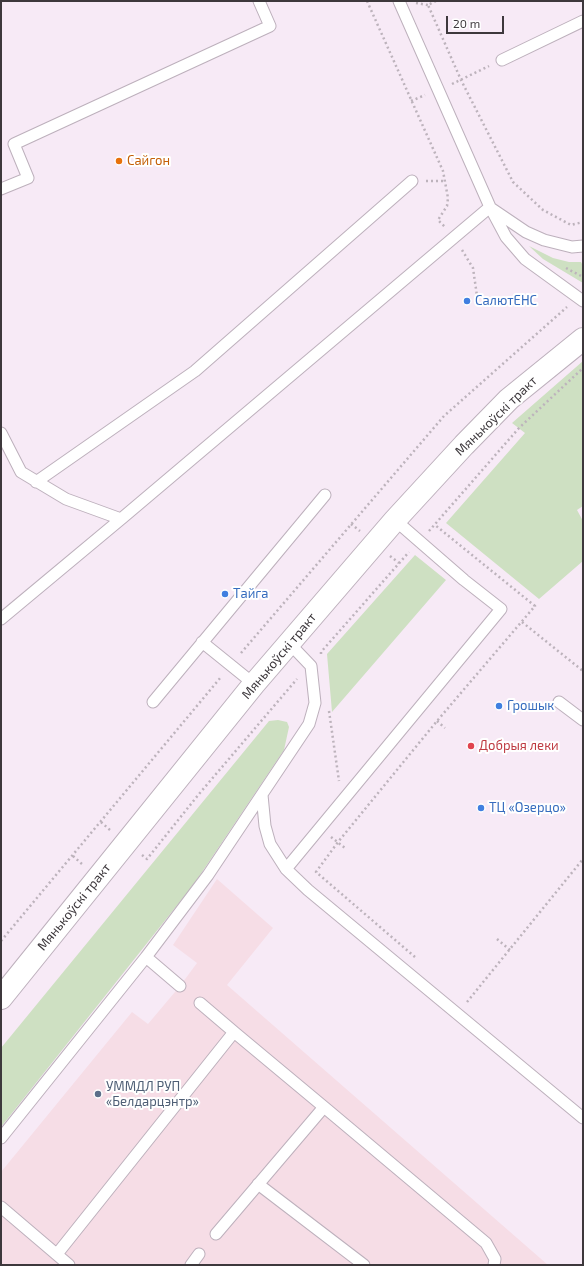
<!DOCTYPE html>
<html>
<head>
<meta charset="utf-8">
<style>
  body { margin:0 }
  #map { position:relative; width:584px; height:1266px; overflow:hidden; background:#f7eaf6; font-family:"Exo 2",sans-serif }
  canvas { display:block }
  .frame { position:absolute; inset:0; border:2px solid #3d383c; pointer-events:none }
  .scale { position:absolute; left:446px; top:16px; width:58px; height:18px; box-sizing:border-box; border:2px solid #3d383c; border-top:0; padding-left:5px; font-size:12px; line-height:14px; white-space:nowrap; color:#3d383c; -webkit-text-stroke:3px #fff; paint-order:stroke }
</style>
</head>
<body>
<div id="map">
<canvas width="584" height="1266"></canvas>
<div class="frame"></div>
<div class="scale">20 m</div>
</div>
<script>
const ctx = document.querySelector('canvas').getContext('2d');
ctx.lineJoin = 'round';
function fill(path, color) { ctx.fillStyle = color; ctx.fill(path, 'evenodd'); }
const shape = rows => new Path2D(rows.map(r => 'M' + r).join(''));
function trace(path, color, width, dash) { ctx.strokeStyle = color; ctx.lineWidth = width; ctx.lineCap = dash ? 'butt' : 'round'; ctx.setLineDash(dash || []); ctx.stroke(path); }
function write(font, color, halo, rows, align = 'center') {
  ctx.font = font + ' "Exo 2",sans-serif'; ctx.lineWidth = 4; ctx.setLineDash([]); ctx.textBaseline = 'middle'; ctx.strokeStyle = halo; ctx.fillStyle = color; for (const [text, x, y, turn = 0] of rows) {
    ctx.save(); ctx.translate(x, y); ctx.rotate((+turn || 0) * Math.PI / 180); ctx.textAlign = isNaN(turn) ? turn : align; if (halo) ctx.strokeText(text, 0, 0); ctx.fillText(text, 0, 0); ctx.restore();
  }
}
fill(shape([
  [217,879,273,928,227,985,548,1265,1,1265,1,1172,132,1012,148,1024,180,986,197,963,173,945]
]), '#f6dde6');
fill(shape([
  [529,246,553,258,569,262,581,262,583,266,583,283,543,259],
  [583,361,583,506,577,510,583,521,583,561,539,599,446,523,525,433,512,423],
  [415,555,446,580,332,712,327,654],
  [278,720,287,722,289,727,284,750,194,884,1,1127,1,1048,269,721]
]), '#cee0c2');
const lane = shape([
  [399,1,490,207,506,237,525,259,583,301],
  [502,60,583,21],
  [1,189,28,178,14,144,270,26,259,1],
  [492,209,526,232,544,240,572,247,583,246],
  [1,433,21,472,66,499,121,519,490,207],
  [36,482,195,371,412,181],
  [1,619,121,519],
  [202,642,254,684],
  [153,702,325,495],
  [559,702,583,720],
  [262,795,265,826,270,844,286,869,308,890,583,1118],
  [286,869,501,609,464,580,395,520],
  [146,957,208,875,309,724,315,703,311,666,289,643],
  [200,1003,234,1032],
  [1,1138,146,957,180,986],
  [258,1184,364,1265],
  [1,1207,69,1265],
  [216,1234,324,1107,486,1243,495,1259,494,1265],
  [57,1254,234,1032,324,1107],
  [191,1265,199,1254]
]);
const secondary = shape([
  [1,998,254,684,395,520,464,445,509,399,583,339]
]);
trace(lane, '#bdb0bc', 13);
trace(secondary, '#bdb0bc', 24);
trace(shape([
  [367,1,443,171,448,198,447,206,438,220,445,227],
  [436,1,428,5,461,80,513,182,543,210,571,225,583,222],
  [416,3,428,5],
  [452,84,489,66],
  [411,101,425,95],
  [426,181,446,181],
  [462,250,473,268,478,303],
  [566,268,583,277],
  [351,524,360,531],
  [429,531,519,428,583,368],
  [390,556,399,563],
  [522,622,583,671],
  [241,653,444,416,567,307],
  [321,654,321,652,409,552],
  [329,711,339,781],
  [437,721,445,728],
  [101,822,110,830],
  [331,837,345,848],
  [142,855,147,859,199,794,297,679],
  [73,856,83,865],
  [497,939,510,950],
  [1,941,221,677],
  [415,957,316,872,338,842,437,721,535,606,435,525],
  [467,1002,583,859]
]), '#bdb3bc', 2.5, [2, 3]);
trace(lane, '#fff', 11);
trace(secondary, '#fff', 22);
for (const [x, y, r, color] of [
  [119,161,4,"#e8710a"],
  [467,301,4,"#3f7fe0"],
  [225,594,4,"#3f7fe0"],
  [499,706,4,"#3f7fe0"],
  [471,746,4,"#e0444e"],
  [481,808,4,"#3f7fe0"],
  [98,1094,4,"#5c6f8a"]
]) { const dot = new Path2D(); dot.arc(x, y, r, 0, 2 * Math.PI); ctx.fillStyle = color; ctx.fill(dot); trace(dot, '#fff', 1.5); }
write('13px', '#c56008', '#fff', [
  ["Сайгон",127,161]
], 'left');
write('13px', '#366cbe', '#fff', [
  ["СалютЕНС",475,301],
  ["Тайга",233,594],
  ["Грошык",507,706],
  ["ТЦ «Озерцо»",489,808]
], 'left');
write('13px', '#3d383c', '#fff', [
  ["Мянькоўскі тракт",496,416,-44],
  ["Мянькоўскі тракт",279,656,-50],
  ["Мянькоўскі тракт",74,907,-51]
]);
write('13px', '#be3a42', '#fff', [
  ["Добрыя леки",479,746]
], 'left');
write('13px', '#4e5e75', '#fff', [
  ["УММДЛ РУП",106,1087],
  ["«Белдарцэнтр»",106,1102]
], 'left');
</script>
</body>
</html>
